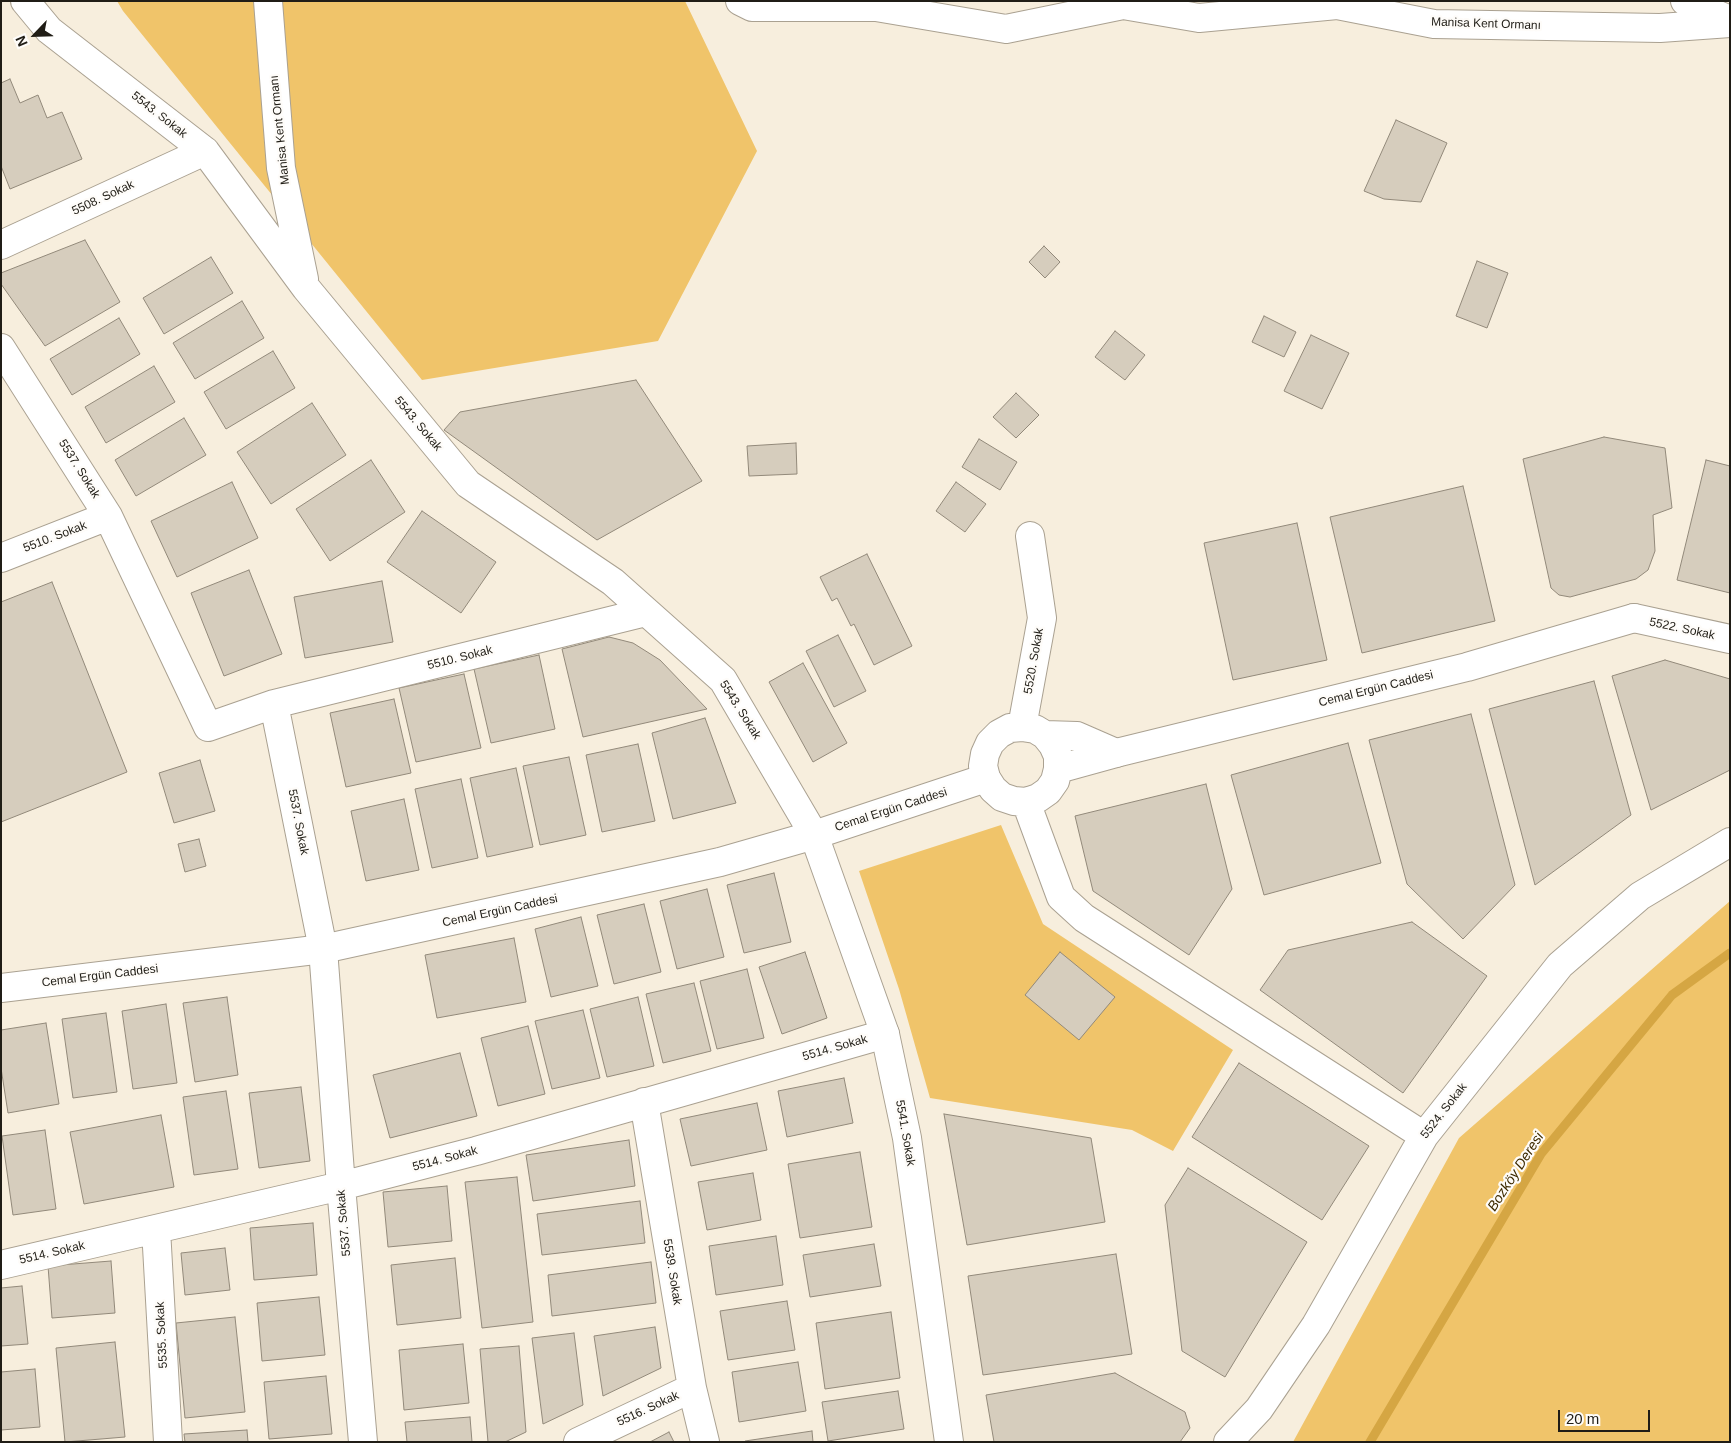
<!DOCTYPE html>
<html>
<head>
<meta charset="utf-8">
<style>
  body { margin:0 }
  #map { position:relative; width:1731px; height:1443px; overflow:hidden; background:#f7eedd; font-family:Arial,sans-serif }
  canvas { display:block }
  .frame { position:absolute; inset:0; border:2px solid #201d16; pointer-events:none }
  .north { position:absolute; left:10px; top:10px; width:50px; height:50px; -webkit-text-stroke:4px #fefcf9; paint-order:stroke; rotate:246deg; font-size:14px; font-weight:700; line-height:20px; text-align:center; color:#201d16 }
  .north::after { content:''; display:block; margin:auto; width:18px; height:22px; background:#201d16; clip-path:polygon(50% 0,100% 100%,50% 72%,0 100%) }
  .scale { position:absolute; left:1558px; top:1410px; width:92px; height:22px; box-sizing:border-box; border:2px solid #201d16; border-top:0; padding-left:6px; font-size:15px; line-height:18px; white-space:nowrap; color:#201d16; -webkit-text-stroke:4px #fefcf9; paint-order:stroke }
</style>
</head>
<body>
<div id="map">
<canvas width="1731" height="1443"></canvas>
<div class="frame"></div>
<div class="north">N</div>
<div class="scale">20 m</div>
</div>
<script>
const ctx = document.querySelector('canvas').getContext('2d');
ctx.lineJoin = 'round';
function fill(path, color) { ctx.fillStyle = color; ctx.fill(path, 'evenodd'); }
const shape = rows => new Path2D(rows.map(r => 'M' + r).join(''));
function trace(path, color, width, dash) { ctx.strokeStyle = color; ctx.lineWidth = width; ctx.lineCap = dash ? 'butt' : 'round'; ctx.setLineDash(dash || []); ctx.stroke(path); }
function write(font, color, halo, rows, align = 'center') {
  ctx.font = font + ' Arial,sans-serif'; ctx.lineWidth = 4.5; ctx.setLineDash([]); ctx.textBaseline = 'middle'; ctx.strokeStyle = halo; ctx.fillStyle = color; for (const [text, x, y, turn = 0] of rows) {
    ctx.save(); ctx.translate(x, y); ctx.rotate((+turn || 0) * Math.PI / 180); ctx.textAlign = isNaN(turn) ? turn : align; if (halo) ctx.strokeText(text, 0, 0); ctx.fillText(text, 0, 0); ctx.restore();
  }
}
fill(shape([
  [117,1,685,1,757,151,658,341,422,380,123,11],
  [1001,825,1043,924,1233,1050,1173,1151,1132,1130,930,1098,899,989,859,871],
  [1730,901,1730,1442,1293,1442,1459,1138]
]), '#f0c46a');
trace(shape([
  [1370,1442,1541,1154,1672,995,1730,953]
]), '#d5a643', 9);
const building = shape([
  [10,79,20,103,38,95,47,118,62,112,82,159,10,189,1,166,1,83,10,79],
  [1396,120,1447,143,1421,202,1384,199,1364,191,1396,120],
  [85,240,120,302,45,346,1,284,1,273,85,240],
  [1044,246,1060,262,1045,278,1029,262,1044,246],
  [211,257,233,293,164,334,143,298,211,257],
  [1477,261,1508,273,1487,328,1456,316,1477,261],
  [242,301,264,338,195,379,173,343,242,301],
  [1264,316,1296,332,1284,357,1252,342,1264,316],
  [119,318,140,354,72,395,50,359,119,318],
  [1115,331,1145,355,1125,380,1095,357,1115,331],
  [1311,335,1349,353,1322,409,1284,391,1311,335],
  [273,351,295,388,226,429,204,392,273,351],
  [154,366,175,402,106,443,85,407,154,366],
  [636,380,702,481,597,540,444,430,460,412,636,380],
  [1016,393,1039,415,1016,438,993,417,1016,393],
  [312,403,346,455,271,504,237,452,312,403],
  [184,418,206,455,136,496,115,460,184,418],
  [1604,437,1665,448,1672,508,1653,515,1655,551,1648,570,1636,579,1570,597,1559,595,1551,588,1523,459,1604,437],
  [979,439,1017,462,1000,490,962,467,979,439],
  [796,443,797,474,749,476,747,446,796,443],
  [371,460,405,512,330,561,296,509,371,460],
  [1706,460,1730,466,1730,593,1677,580,1706,460],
  [232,482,258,538,177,577,151,521,232,482],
  [956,482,986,504,965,532,936,511,956,482],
  [1463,486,1495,621,1362,653,1330,517,1463,486],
  [422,511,496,562,461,613,387,562,422,511],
  [1297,523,1327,660,1233,680,1204,543,1297,523],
  [867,554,912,646,874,665,854,624,851,626,837,598,832,601,820,577,867,554],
  [249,570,282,654,224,676,191,593,249,570],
  [382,581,393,642,305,658,294,597,382,581],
  [52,582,127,772,1,822,1,602,52,582],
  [838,635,866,691,834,707,806,651,838,635],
  [609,637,633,643,660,660,707,709,583,737,562,649,609,637],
  [539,655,555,729,491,743,474,669,539,655],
  [1665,660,1730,679,1730,770,1651,810,1612,676,1665,660],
  [803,663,847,743,813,762,769,682,803,663],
  [464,674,481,748,416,762,399,688,464,674],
  [1594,681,1631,815,1535,885,1489,709,1594,681],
  [394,699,411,773,346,787,330,713,394,699],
  [1471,714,1515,885,1463,939,1407,884,1369,740,1471,714],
  [705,718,736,803,673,819,652,733,705,718],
  [1348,743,1381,863,1264,895,1231,775,1348,743],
  [638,744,655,821,602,832,586,755,638,744],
  [569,757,586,835,540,845,523,766,569,757],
  [200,760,215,811,174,823,159,773,200,760],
  [516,768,533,847,487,857,470,778,516,768],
  [461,779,478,858,432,868,415,789,461,779],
  [1206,784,1232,889,1189,955,1093,891,1075,816,1206,784],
  [404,799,419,870,366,881,351,811,404,799],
  [199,839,206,866,185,872,178,844,199,839],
  [774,873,791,942,744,953,727,885,774,873],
  [707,889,724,957,677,969,660,901,707,889],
  [644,904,661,972,614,984,597,915,644,904],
  [581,917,598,986,551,997,535,929,581,917],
  [1412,922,1487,976,1403,1093,1260,990,1288,950,1412,922],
  [514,938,526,1002,437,1018,425,955,514,938],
  [805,952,827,1018,782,1034,759,967,805,952],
  [1060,952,1115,997,1079,1040,1025,995,1060,952],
  [747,969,764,1038,717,1049,700,981,747,969],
  [694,983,711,1051,663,1063,646,994,694,983],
  [227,997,238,1075,195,1082,183,1003,227,997],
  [638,997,654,1066,607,1077,590,1009,638,997],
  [166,1004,177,1083,133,1089,122,1011,166,1004],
  [583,1010,600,1078,552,1089,535,1021,583,1010],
  [106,1013,117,1092,73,1098,62,1019,106,1013],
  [46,1023,59,1104,8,1113,1,1068,1,1030,46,1023],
  [528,1026,545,1094,498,1106,481,1038,528,1026],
  [460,1053,477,1116,390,1138,373,1075,460,1053],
  [1239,1063,1369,1146,1322,1220,1192,1137,1239,1063],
  [844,1078,853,1123,787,1137,778,1091,844,1078],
  [301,1087,310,1161,259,1168,249,1093,301,1087],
  [226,1091,238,1169,194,1175,183,1097,226,1091],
  [757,1103,767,1150,691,1166,680,1119,757,1103],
  [944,1114,1091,1138,1105,1222,967,1245,944,1114],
  [161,1115,174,1187,84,1204,70,1132,161,1115],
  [45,1130,56,1209,13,1215,2,1136,45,1130],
  [629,1140,635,1186,533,1201,526,1155,629,1140],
  [860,1152,872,1227,800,1238,788,1164,860,1152],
  [1188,1168,1307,1242,1225,1377,1182,1351,1165,1205,1188,1168],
  [753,1173,761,1220,707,1230,698,1182,753,1173],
  [517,1177,533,1322,482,1328,465,1182,517,1177],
  [447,1186,452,1241,388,1247,383,1192,447,1186],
  [640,1201,645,1243,542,1255,537,1214,640,1201],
  [313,1223,317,1275,254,1280,250,1228,313,1223],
  [776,1236,783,1285,716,1295,709,1246,776,1236],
  [874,1244,881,1286,810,1297,803,1255,874,1244],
  [225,1248,230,1290,185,1295,181,1253,225,1248],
  [1116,1254,1132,1354,983,1375,968,1276,1116,1254],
  [455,1258,461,1318,397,1325,391,1265,455,1258],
  [111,1261,115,1313,52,1318,48,1266,111,1261],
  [651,1262,656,1303,552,1316,548,1275,651,1262],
  [22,1286,28,1344,1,1346,1,1288,22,1286],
  [319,1297,325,1355,262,1361,257,1303,319,1297],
  [787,1301,795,1350,728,1360,720,1311,787,1301],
  [891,1312,900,1378,825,1389,816,1323,891,1312],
  [235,1317,245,1412,185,1418,176,1323,235,1317],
  [655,1327,661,1368,603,1396,594,1336,655,1327],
  [574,1333,583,1405,543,1424,532,1338,574,1333],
  [115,1342,125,1437,65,1442,56,1348,115,1342],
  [463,1344,469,1403,404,1410,399,1350,463,1344],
  [519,1346,526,1432,505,1442,488,1442,480,1349,519,1346],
  [798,1362,806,1411,739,1422,732,1372,798,1362],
  [35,1369,40,1427,1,1430,1,1372,35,1369],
  [1115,1373,1185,1412,1190,1428,1180,1442,994,1442,986,1395,1115,1373],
  [326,1376,332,1434,269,1439,264,1382,326,1376],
  [898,1391,904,1429,828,1441,822,1402,898,1391],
  [470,1417,472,1442,407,1442,405,1422,470,1417],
  [247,1430,248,1442,185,1442,184,1434,247,1430],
  [812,1431,813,1442,745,1442,745,1441,812,1431],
  [669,1432,674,1442,650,1442,669,1432]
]);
fill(building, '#d6cdbd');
trace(building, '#92897a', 1);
const minor = shape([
  [25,1,49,30,205,151,306,288,468,484,613,582,723,680,814,835],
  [268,1,281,168,304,279],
  [740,1,752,7,876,7,1006,29,1123,5,1199,18,1337,5,1434,24,1660,28,1730,23],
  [1685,1,1730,20],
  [1,245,205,151],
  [1,348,108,516,208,727,274,704,323,949,341,1186,363,1442],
  [1,558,108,516],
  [1634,618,1730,639],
  [274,704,646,612],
  [1022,727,1042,618,1030,536],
  [1045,735,1053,745,1058,756,1058,769,1055,781,1048,791,1038,798,1026,802,1014,801,1002,797,993,789,986,778,983,766,985,754,990,743,999,734,1010,728,1022,727,1035,729,1045,735,1077,736,1116,753],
  [1058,769,1116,753],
  [1026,802,1061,897,1084,918,1424,1136],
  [644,1102,692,1388,705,1442],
  [156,1229,168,1442],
  [1,1265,341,1186,476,1151,885,1034],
  [578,1442,692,1388],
  [1228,1442,1259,1409,1316,1325,1424,1136,1560,965,1640,896,1730,842]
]);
const tertiary = shape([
  [1116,753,1467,667,1634,618],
  [814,835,885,1034,907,1138,949,1442],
  [1,988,323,949,720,862,814,835,986,778]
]);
trace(minor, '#aaa191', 30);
trace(tertiary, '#aaa191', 30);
trace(minor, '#fff', 28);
trace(tertiary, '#fff', 28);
write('12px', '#201d16', '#fefcf9', [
  ["Manisa Kent Ormanı",1486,24,2],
  ["5543. Sokak",159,115,38],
  ["Manisa Kent Ormanı",280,130,-96],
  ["5508. Sokak",103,198,-25],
  ["5543. Sokak",418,424,50],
  ["5537. Sokak",79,469,58],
  ["5510. Sokak",55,537,-21],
  ["5522. Sokak",1682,629,12],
  ["5510. Sokak",460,658,-14],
  ["5520. Sokak",1034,661,-80],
  ["Cemal Ergün Caddesi",1376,689,-14],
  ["5543. Sokak",740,710,58],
  ["Cemal Ergün Caddesi",891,810,-18],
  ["5537. Sokak",298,822,79],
  ["Cemal Ergün Caddesi",500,911,-12],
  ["Cemal Ergün Caddesi",100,976,-7],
  ["5514. Sokak",835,1048,-16],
  ["5524. Sokak",1444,1111,-52],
  ["5541. Sokak",905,1133,80],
  ["5514. Sokak",445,1159,-15],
  ["5537. Sokak",344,1223,-95],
  ["5514. Sokak",52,1253,-13],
  ["5539. Sokak",672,1272,81],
  ["5535. Sokak",162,1335,-93],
  ["5516. Sokak",648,1409,-25]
]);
write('italic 14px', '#3d2a00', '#fefcf9', [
  ["Bozköy Deresi",1516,1172,-57]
]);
</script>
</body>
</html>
